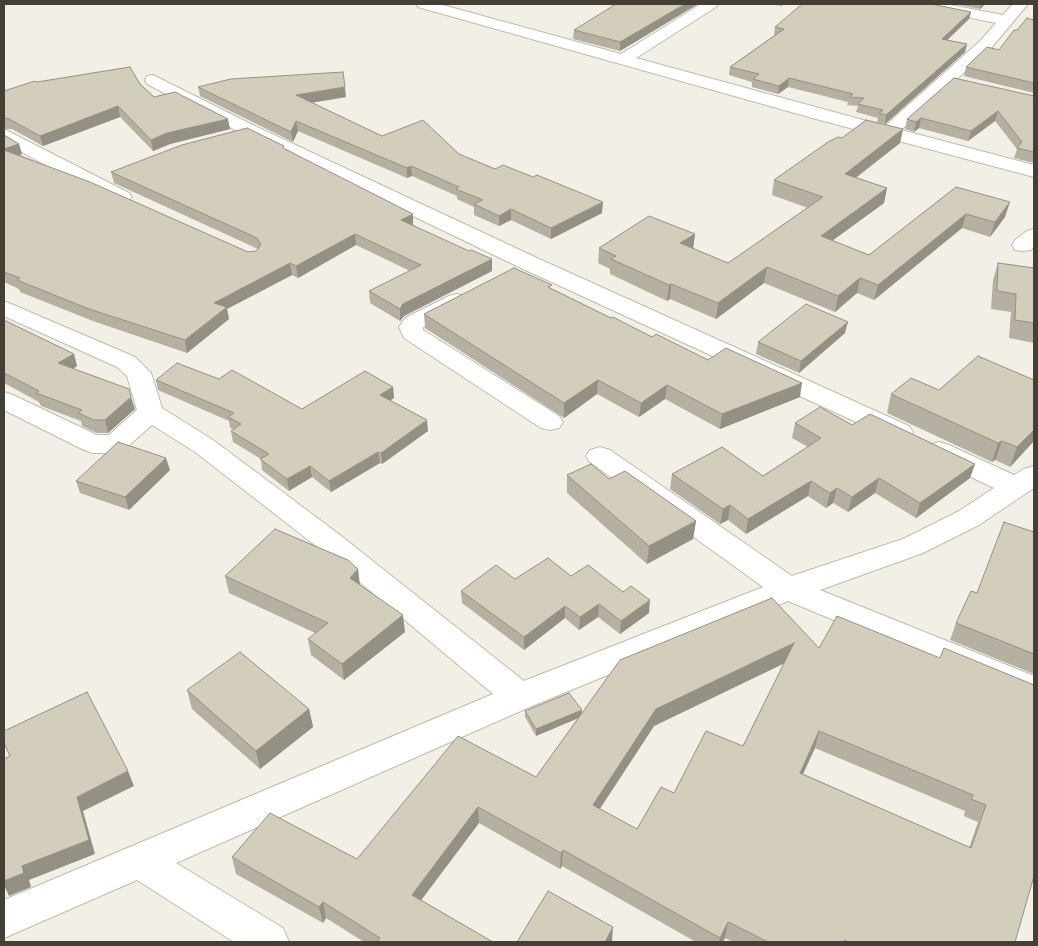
<!DOCTYPE html>
<html>
<head>
<meta charset="utf-8">
<style>
  body { margin:0 }
  #map { position:relative; width:1038px; height:946px; overflow:hidden; background:#f2f0e6; font-family:Ubuntu,sans-serif }
  canvas { display:block }
  .frame { position:absolute; inset:0; border:5px solid #444036; pointer-events:none }
</style>
</head>
<body>
<div id="map">
<canvas width="1038" height="946"></canvas>
<div class="frame"></div>
</div>
<script>
const ctx = document.querySelector('canvas').getContext('2d');
ctx.lineJoin = 'round';
const shape = rows => new Path2D(rows.map(r => 'M' + r).join(''));
function trace(path, color, width, dash) { ctx.strokeStyle = color; ctx.lineWidth = width; ctx.lineCap = dash ? 'butt' : 'round'; ctx.setLineDash(dash || []); ctx.stroke(path); }
function fill(path, color) { ctx.fillStyle = color; ctx.fill(path, 'evenodd'); }
const minor = shape([
  [416,4,439,4,621,54,701,4,718,4,716,7,636,58,885,126,980,41,996,23,922,8,917,7,915,4,945,4,1003,15,1013,4,1028,4,992,47,901,130,1034,165,1034,177,816,119,418,7,416,4],
  [153,75,257,127,537,258,909,426,913,432,909,438,900,440,891,438,521,268,245,135,147,84,145,80,147,76,153,75],
  [4,129,129,193,132,197,129,201,122,203,85,187,4,142,4,129],
  [1034,229,1034,246,1031,250,1023,251,1015,250,1012,245,1015,240,1027,231,1034,229],
  [457,294,465,296,468,301,465,306,423,327,423,330,559,416,563,422,559,428,550,430,541,428,404,338,399,327,405,318,449,296,457,294],
  [4,301,135,357,151,373,162,408,213,440,340,535,524,681,763,587,590,462,586,456,590,450,600,447,610,450,792,576,903,539,959,511,994,488,929,457,926,451,929,445,939,442,949,445,1014,475,1024,469,1034,466,1034,488,979,525,923,553,820,590,1034,676,1034,703,788,601,532,706,176,863,283,928,289,942,234,942,137,880,4,938,4,900,493,694,320,549,195,452,152,425,127,447,107,453,93,453,84,450,4,410,4,392,13,395,97,435,109,435,137,410,127,376,117,367,4,316,4,301]
]);
trace(minor, '#c0bbac', 2);
fill(minor, '#fff');
fill(shape([
  [698,4,620,51,573,39,574,30],
  [770,4,783,4,782,6],
  [954,4,985,4,980,9],
  [971,12,969,19,947,40,967,44,965,52,885,124,877,122,878,118,856,112,858,106,847,105,848,102,788,87,778,94,752,87,752,82,729,75,730,67,775,35,774,35,775,27],
  [1034,20,1034,93,964,76,966,67,999,50,1017,30],
  [37,82,140,84,154,97,230,129,170,144,153,151,120,117,43,146,12,129,4,129,4,91],
  [198,87,346,97,311,103,382,136,459,154,602,213,551,239,511,220,499,226,474,215,474,207,457,199,457,196,412,176,407,178,298,131,293,142,200,96],
  [1034,96,1034,163,1014,158,1017,149,995,121,968,141,919,128,914,132,905,129,907,119],
  [903,129,900,143,856,178,887,188,884,203,832,241,869,255,956,187,1005,217,990,237,962,228,874,300,857,293,835,312,764,283,716,319,670,299,667,301,610,274,610,269,598,263,599,248,695,234,693,249,728,263,808,208,772,195,774,180,842,138],
  [4,135,19,144,22,154,20,155,248,252,256,251,258,249,114,183,111,172,285,149,492,271,404,316,400,321,370,303,369,291,410,271,356,245,298,278,292,275,227,309,229,319,187,353,93,321,20,292,19,289,4,282],
  [998,263,1034,268,1034,343,1009,338,1011,312,991,309,993,280],
  [552,289,611,318,652,337,800,397,720,429,665,399,639,417,597,394,564,418,425,328,424,314],
  [4,320,74,354,77,366,73,369,135,409,108,433,97,433,82,426,81,421,41,406,39,402,4,383],
  [845,333,799,373,756,354,758,342],
  [156,380,302,409,393,387,394,398,390,401,428,431,382,464,380,463,331,492,312,477,289,491,262,470,261,459,233,442,231,431,233,429,230,428,229,421,158,390],
  [891,394,1034,441,1010,467,995,460,992,462,887,413],
  [795,423,852,425,975,464,970,478,916,518,875,493,848,512,833,503,826,508,808,496,746,534,728,520,720,524,670,489,672,474,763,476,808,447,792,438],
  [170,470,129,510,80,493,76,481],
  [567,475,609,479,696,521,693,539,647,564,567,493],
  [1034,532,1034,674,950,640,956,623,977,593],
  [225,576,360,585,405,632,344,680,311,655,308,639,315,633,229,593],
  [571,576,649,613,620,634,598,617,579,630,565,618,524,650,462,603,461,591,515,579],
  [819,648,940,658,1034,685,1015,942,733,942,725,938,723,942,696,942,562,866,560,869,479,823,421,900,493,942,364,942,326,918,323,923,236,874,232,857,357,859,536,777,578,718,536,736,525,717,525,711,581,714],
  [785,663,743,746,674,793,637,829,600,809,654,726],
  [815,748,965,811,964,816,978,822,969,848,803,774],
  [187,690,309,709,313,727,260,769,192,709]
]), '#b5b0a2');
fill(shape([
  [685,4,698,4,620,51,620,42],
  [981,4,985,4,980,9],
  [971,12,969,19,940,47,942,39],
  [967,44,965,52,885,124,886,115],
  [789,78,788,87,778,94,779,86],
  [345,87,346,97,297,105,296,95],
  [118,106,120,117,43,146,40,136],
  [998,111,995,121,968,141,971,131],
  [921,118,919,128,914,132,916,122],
  [228,119,230,129,170,144,153,151,151,140,167,133],
  [296,121,298,131,293,142,291,132],
  [903,129,900,143,842,188,845,174],
  [19,144,22,154,7,160,4,149],
  [411,166,412,176,407,178,407,168],
  [887,188,884,203,818,251,821,236],
  [603,202,602,213,551,239,551,228],
  [1010,202,1005,217,990,237,995,222],
  [511,209,511,220,499,226,499,216],
  [413,214,413,226,401,220],
  [966,214,962,228,874,300,878,285],
  [355,234,356,245,298,278,296,266],
  [695,234,693,249,680,243],
  [492,259,492,271,404,316,400,321,400,309,403,304],
  [290,263,292,275,227,309,229,319,187,353,185,340,214,303],
  [767,267,764,283,716,319,718,303],
  [860,278,857,293,835,312,838,296],
  [671,284,670,299,667,301,669,285],
  [848,322,845,333,799,373,801,361],
  [74,354,77,366,62,376,58,363],
  [598,380,597,394,564,418,564,403],
  [802,383,800,397,720,429,722,414],
  [667,385,665,399,639,417,641,403],
  [393,387,394,398,381,406,380,395],
  [131,397,135,409,108,433,105,420],
  [427,420,428,431,382,464,381,453],
  [1034,430,1034,441,1010,467,1017,447],
  [1002,441,995,460,992,462,998,443],
  [378,452,380,463,331,492,329,481],
  [166,458,170,470,129,510,125,497],
  [975,464,970,478,916,518,920,503],
  [310,466,312,477,289,491,287,479],
  [879,478,875,493,848,512,852,497],
  [811,481,808,496,746,534,748,519],
  [837,488,833,503,826,508,830,493],
  [730,505,728,520,720,524,723,509],
  [696,521,693,539,647,564,649,546],
  [358,569,360,585,350,578],
  [650,600,649,613,620,634,621,621],
  [599,604,598,617,579,630,580,617],
  [565,606,565,618,524,650,524,637],
  [403,615,405,632,344,680,342,664],
  [794,643,791,660,654,726,591,822,593,805,656,709],
  [309,709,313,727,260,769,256,751],
  [582,710,581,717,536,736,536,729],
  [819,731,815,748,796,789,800,773],
  [128,771,134,786,83,811,95,854,29,880,31,887,9,896,4,885,4,881,22,866,77,797],
  [478,807,479,823,413,911,412,895],
  [563,850,562,866,560,869,561,853],
  [323,902,326,918,323,923,319,907],
  [728,922,725,938,723,942,719,942,720,938],
  [613,927,612,942,605,942]
]), '#949084');
const building = shape([
  [616,4,685,4,620,42,574,30,616,4],
  [802,4,931,4,971,12,942,39,967,44,886,115,879,113,883,110,858,104,864,98,849,97,853,94,789,78,779,86,753,79,759,74,730,67,784,29,775,27,802,4],
  [1027,18,1034,20,1034,83,966,67,987,47,999,50,1014,30,1017,30,1027,18],
  [130,67,140,84,154,97,175,92,228,119,167,133,151,140,118,106,40,136,9,119,4,118,4,91,35,81,37,82,130,67],
  [343,72,345,87,296,95,382,136,423,120,459,154,495,169,503,165,533,177,537,175,603,202,551,228,511,209,499,216,474,204,483,200,456,189,459,187,411,166,407,168,296,121,291,132,198,87,231,79,343,72],
  [954,78,1034,96,1034,152,1017,148,1022,142,998,111,971,131,921,118,916,122,907,119,954,78],
  [866,120,903,129,845,174,887,188,821,236,869,255,956,187,1010,202,995,222,966,214,878,285,860,278,838,296,767,267,718,303,671,284,669,285,611,259,616,256,599,248,649,216,695,234,680,243,728,263,823,197,774,180,828,142,838,137,842,138,866,120],
  [247,128,284,146,283,148,413,214,401,220,469,251,471,250,492,259,403,304,400,309,369,291,421,265,355,234,296,266,290,263,214,303,227,307,185,340,89,309,17,280,20,278,4,272,4,150,90,182,248,252,256,251,261,245,257,238,111,172,182,145,247,128],
  [4,135,19,144,4,149,4,135],
  [998,263,1034,268,1034,323,1015,320,1016,294,997,291,998,263],
  [514,268,552,285,548,287,611,318,613,317,652,337,656,334,708,360,726,348,802,383,722,414,667,385,641,403,598,380,564,403,424,314,514,268],
  [806,304,848,322,801,361,758,342,806,304],
  [4,320,74,354,58,363,129,389,131,397,105,420,94,420,78,413,82,410,36,393,39,391,4,373,4,320],
  [978,356,1034,380,1034,430,1017,447,1002,441,998,443,891,394,911,378,939,390,978,356],
  [177,363,219,379,232,370,302,409,365,371,393,387,380,395,427,420,381,453,378,452,329,481,310,466,287,479,260,459,269,454,231,431,241,424,228,417,234,413,156,380,177,363],
  [820,407,852,425,870,414,975,464,920,503,879,478,852,497,837,488,830,493,811,481,748,519,730,505,723,509,672,474,722,447,763,476,821,438,795,423,820,407],
  [118,442,166,458,125,497,76,481,118,442],
  [591,464,609,479,625,471,696,521,649,546,567,475,591,464],
  [1004,522,1034,532,1034,654,956,623,971,591,977,593,1004,522],
  [275,529,348,560,358,569,350,578,403,615,342,664,308,639,328,623,225,576,275,529],
  [548,558,571,576,588,565,623,592,631,586,650,600,621,621,599,604,580,617,565,606,524,637,461,591,496,565,515,579,548,558],
  [772,598,819,648,837,616,940,658,944,648,1034,685,1034,876,1015,942,848,942,845,940,844,942,768,942,728,922,720,938,563,850,561,853,478,807,412,895,493,942,377,942,380,938,323,902,319,907,232,857,270,813,357,859,458,736,536,777,620,660,772,598],
  [794,643,743,746,706,731,674,793,661,787,637,829,593,805,656,709,794,643],
  [819,731,973,795,971,799,986,805,971,848,800,773,819,731],
  [240,652,309,709,256,751,187,690,240,652],
  [87,692,128,771,77,797,89,840,22,866,24,873,4,881,4,759,10,756,4,743,4,731,87,692],
  [569,693,582,710,536,729,525,711,569,693],
  [548,891,613,927,605,942,517,942,548,891]
]);
fill(building, '#d3cdbc');
trace(building, '#949084', 1);
</script>
</body>
</html>
